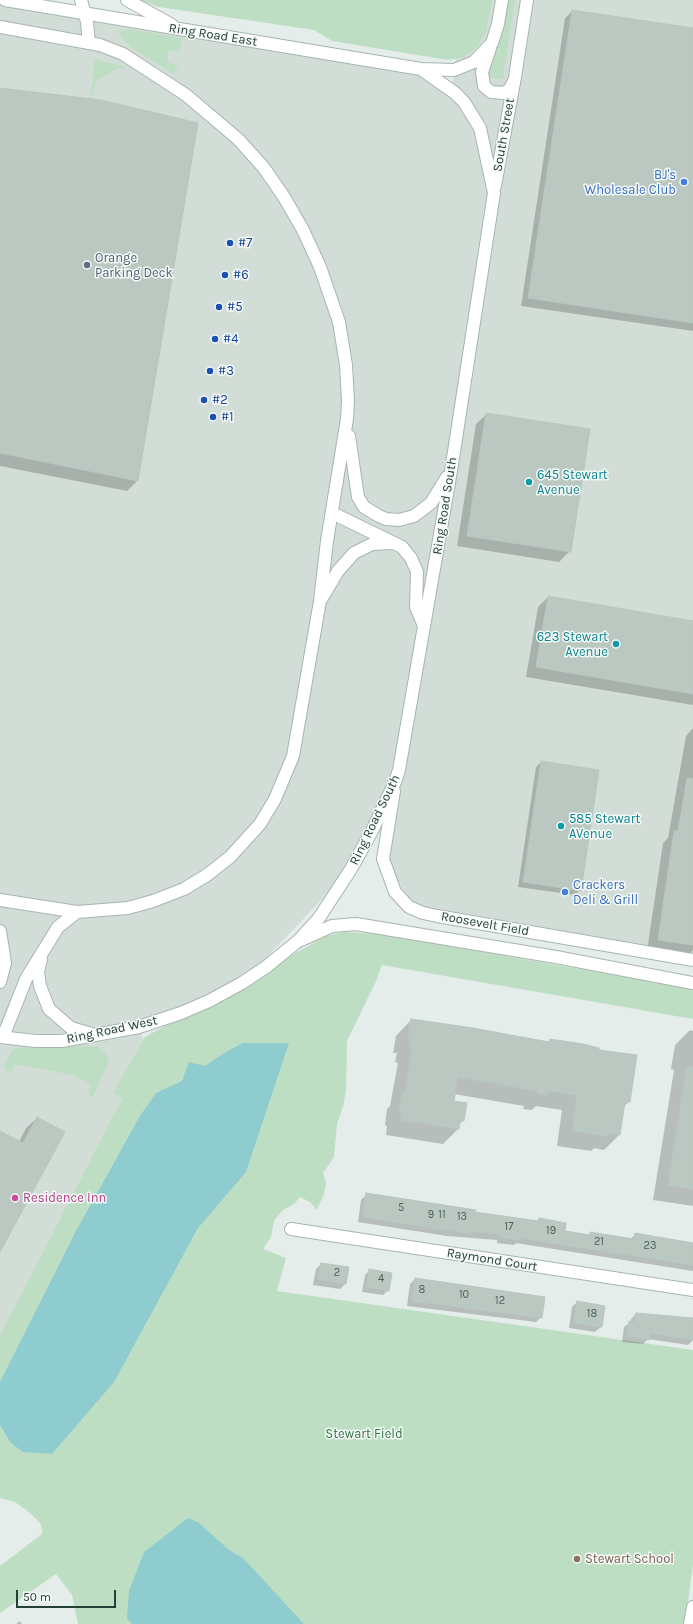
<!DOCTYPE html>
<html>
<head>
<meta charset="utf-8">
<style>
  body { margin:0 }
  #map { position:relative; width:693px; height:1624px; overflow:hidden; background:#e4ede9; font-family:Karla,sans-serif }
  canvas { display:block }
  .scale { position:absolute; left:16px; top:1590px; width:100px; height:18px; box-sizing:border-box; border:2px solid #243f35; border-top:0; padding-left:5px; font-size:12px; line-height:14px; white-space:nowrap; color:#243f35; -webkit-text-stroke:3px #f5faf7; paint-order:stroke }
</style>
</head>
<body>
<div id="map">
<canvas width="693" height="1624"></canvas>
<div class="scale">50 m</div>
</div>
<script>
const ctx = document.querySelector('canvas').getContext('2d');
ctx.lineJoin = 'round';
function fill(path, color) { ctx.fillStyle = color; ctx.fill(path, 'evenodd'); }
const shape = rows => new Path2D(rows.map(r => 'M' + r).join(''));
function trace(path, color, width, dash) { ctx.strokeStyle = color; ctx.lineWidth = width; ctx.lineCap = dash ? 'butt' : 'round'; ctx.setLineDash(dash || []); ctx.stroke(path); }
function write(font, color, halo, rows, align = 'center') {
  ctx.font = font + ' Karla,sans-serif'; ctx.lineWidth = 3; ctx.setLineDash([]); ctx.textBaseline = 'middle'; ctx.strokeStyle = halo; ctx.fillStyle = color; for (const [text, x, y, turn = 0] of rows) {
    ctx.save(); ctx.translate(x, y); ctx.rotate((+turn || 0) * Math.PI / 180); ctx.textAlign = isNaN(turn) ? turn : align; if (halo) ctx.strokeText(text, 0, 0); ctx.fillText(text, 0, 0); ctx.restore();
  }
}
fill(shape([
  [0,0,421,69,451,92,464,0,693,0,693,958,421,908,407,898,389,863,388,840,394,791,351,869,242,983,140,1026,148,1065,123,1099,0,1335]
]), '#d3ddd7');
fill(shape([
  [139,0,492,0,486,32,476,48,464,57,448,60,332,41,314,30,159,7],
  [501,0,515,0,503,79,488,78],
  [129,29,182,38,180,51,169,50,167,62,178,65,173,74,132,48,123,39,118,32],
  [95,59,125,67,114,70,97,81,90,101],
  [343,932,381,934,693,989,693,1019,382,965,377,979,347,1041,346,1090,343,1107,337,1124,334,1157,323,1173,326,1183,324,1194,317,1210,310,1202,300,1197,294,1204,283,1210,274,1221,271,1237,263,1249,286,1258,277,1291,693,1350,693,1564,685,1624,78,1624,72,1595,56,1574,0,1613,0,1566,42,1534,41,1524,29,1512,15,1502,0,1498,0,1335,122,1099,113,1093,145,1037,326,936],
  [97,1046,104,1051,109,1061,94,1095,91,1097,88,1092,91,1084,73,1075,15,1064,12,1071,7,1072,4,1065,12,1050,18,1048]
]), '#bedec4');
fill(shape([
  [243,1043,289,1043,246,1172,198,1228,114,1382,52,1454,23,1452,10,1442,0,1425,0,1382,76,1231,140,1116,156,1093,182,1081,189,1062,205,1066,224,1053],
  [188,1518,199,1523,229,1550,244,1559,304,1624,132,1624,127,1618,129,1591,144,1552]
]), '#8eccd0');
fill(shape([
  [572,11,693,29,693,331,521,306,565,18],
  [0,89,197,124,137,481,127,491,0,466],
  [487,414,570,551,559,562,457,546,476,424],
  [548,597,693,622,693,705,526,677,538,607],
  [693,728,693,950,687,957,647,951,663,843,668,838,686,736],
  [541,762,580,890,575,895,518,887,536,767],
  [411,1020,547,1043,550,1040,629,1102,623,1107,619,1135,604,1150,594,1148,591,1151,557,1146,562,1110,536,1106,532,1110,523,1109,524,1106,454,1094,453,1102,463,1120,459,1125,458,1129,443,1144,386,1135,387,1126,385,1125,387,1109,390,1106,398,1063,395,1062,397,1053,393,1053,396,1036],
  [690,1030,693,1031,693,1206,653,1200,674,1070,671,1069,675,1045],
  [37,1118,0,1250,0,1132,19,1142,26,1128],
  [366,1195,474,1213,536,1222,539,1219,563,1231,588,1235,591,1233,631,1239,635,1234,693,1244,693,1271,516,1243,514,1245,497,1243,497,1240,447,1236,358,1222,361,1200],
  [321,1264,345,1284,340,1289,313,1285,316,1269],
  [370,1270,388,1290,383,1295,362,1292,365,1275],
  [415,1279,541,1317,536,1322,407,1306,410,1284],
  [577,1302,601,1327,595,1332,569,1328,572,1307],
  [636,1314,693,1319,693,1340,688,1345,648,1339,643,1344,622,1342,624,1327,631,1322,631,1319],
  [20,1621,22,1624,16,1624]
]), '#0003');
const building = shape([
  [572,10,693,28,693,323,528,298,572,10],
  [0,88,101,100,198,123,138,481,0,453,0,88],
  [486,413,590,429,571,552,467,536,486,413],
  [548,596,693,621,693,694,536,667,548,596],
  [541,761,599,770,581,891,523,882,541,761],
  [687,778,693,779,693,945,658,940,674,831,678,831,687,778],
  [411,1019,473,1028,549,1042,550,1039,583,1044,599,1048,599,1050,637,1055,630,1102,625,1102,620,1135,608,1133,607,1136,572,1131,577,1095,549,1091,548,1095,538,1094,538,1091,458,1077,454,1101,467,1103,464,1121,460,1120,459,1129,401,1120,402,1111,399,1110,402,1093,405,1094,412,1048,410,1047,411,1038,408,1038,411,1019],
  [687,1067,693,1067,693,1189,668,1185,687,1067],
  [37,1117,65,1132,0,1252,0,1131,23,1143,37,1117],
  [366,1193,476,1210,475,1212,538,1221,539,1218,566,1223,565,1231,590,1235,590,1232,634,1239,635,1233,693,1243,693,1265,520,1238,520,1240,501,1238,502,1235,472,1231,472,1234,363,1217,366,1193],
  [321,1263,349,1267,346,1284,318,1280,321,1263],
  [369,1269,392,1273,389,1291,367,1287,369,1269],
  [415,1278,545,1297,542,1318,411,1301,415,1278],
  [577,1301,605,1306,602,1327,573,1323,577,1301],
  [636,1313,693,1318,693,1340,650,1333,649,1340,627,1337,629,1321,635,1322,636,1313]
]);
fill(building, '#bac8c1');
trace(building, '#b7c7bf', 1);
const minor = shape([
  [5,0,421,69,454,70,474,62,492,43,498,24,502,0],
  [81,0,87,22,89,43],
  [127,0,172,25],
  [0,27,100,45,123,54,186,95,238,139,264,168,284,197,303,230,320,267,339,322,346,365,348,401,347,419,327,541,320,601,293,756,275,799,260,824,230,857,207,875,184,889,153,901,128,908,77,912,0,900],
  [490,48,482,72,484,86,491,92,504,93,510,89,514,81],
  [495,186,515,77,527,0],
  [349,436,358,497,364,507,379,516,386,519,399,520,414,516,431,503,447,477],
  [332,513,402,547,411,558,417,572,416,607,424,626],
  [322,598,338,571,354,553,372,544,392,543],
  [394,791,383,859,395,892,409,907,423,913,437,916,693,960],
  [0,931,5,963,0,982],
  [301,940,332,926,356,924,556,957,693,983],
  [41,959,38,972,40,986,49,1009,71,1028,92,1034],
  [0,1037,35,1041,62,1041,139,1027,181,1013,209,1001,242,983,266,967,298,941,319,918,351,869,372,831,395,782,399,770,451,471,494,193,480,128,464,102,455,93,421,69],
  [3,1037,26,979,58,927,77,912],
  [291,1229,693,1290]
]);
const secondary = shape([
  [690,1624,693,1607]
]);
trace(minor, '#a7b5af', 14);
trace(secondary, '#a3b9af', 14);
trace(minor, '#fff', 12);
trace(secondary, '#fff', 12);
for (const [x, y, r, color] of [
  [684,182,4,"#3f7fe0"],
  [230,243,4,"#1a4fb4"],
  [87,265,4,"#5c6f8a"],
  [225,275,4,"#1a4fb4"],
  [219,307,4,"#1a4fb4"],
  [215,339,4,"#1a4fb4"],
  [210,371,4,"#1a4fb4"],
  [204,400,4,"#1a4fb4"],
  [213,417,4,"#1a4fb4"],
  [529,482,4,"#0f9aa8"],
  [616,644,4,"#0f9aa8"],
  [561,826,4,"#0f9aa8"],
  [565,892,4,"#3f7fe0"],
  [15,1198,4,"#d1479c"],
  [577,1559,4,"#8d6e63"]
]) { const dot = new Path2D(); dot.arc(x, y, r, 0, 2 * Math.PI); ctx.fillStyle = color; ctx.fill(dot); trace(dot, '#f5faf7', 1.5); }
write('11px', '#4a6158', null, [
  ["5",401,1208],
  ["9",431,1215],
  ["11",442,1215],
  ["13",462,1217],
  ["17",509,1227],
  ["19",551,1231],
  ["21",599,1242],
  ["23",650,1246],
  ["2",337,1273],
  ["4",381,1279],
  ["8",422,1290],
  ["10",464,1295],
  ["12",500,1301],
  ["18",592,1314]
]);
write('13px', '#243f35', '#f5faf7', [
  ["Ring Road East",213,35,9],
  ["South Street",504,135,-80],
  ["Ring Road South",445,506,-81],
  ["Ring Road South",375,820,-64],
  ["Roosevelt Field",485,924,10],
  ["Ring Road West",112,1030,-12],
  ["Raymond Court",492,1260,9]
]);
write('13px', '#366cbe', '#f5faf7', [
  ["BJ's",676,175],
  ["Wholesale Club",676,190],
  ["Crackers",573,885,"left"],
  ["Deli & Grill",573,900,"left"]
], 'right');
write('13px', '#164399', '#f5faf7', [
  ["#7",238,243],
  ["#6",233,275],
  ["#5",227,307],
  ["#4",223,339],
  ["#3",218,371],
  ["#2",212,400],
  ["#1",221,417]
], 'left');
write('13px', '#4e5e75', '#f5faf7', [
  ["Orange",95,258],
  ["Parking Deck",95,273]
], 'left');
write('13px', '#0d838f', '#f5faf7', [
  ["645 Stewart",537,475],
  ["Avenue",537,490],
  ["623 Stewart",608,637,"right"],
  ["Avenue",608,652,"right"],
  ["585 Stewart",569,819],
  ["AVenue",569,834]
], 'left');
write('13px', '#b23c85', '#f5faf7', [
  ["Residence Inn",23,1198]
], 'left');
write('13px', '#2f7444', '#f5faf7', [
  ["Stewart Field",364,1434]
]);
write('13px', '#785e54', '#f5faf7', [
  ["Stewart School",585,1559]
], 'left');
</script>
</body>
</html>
